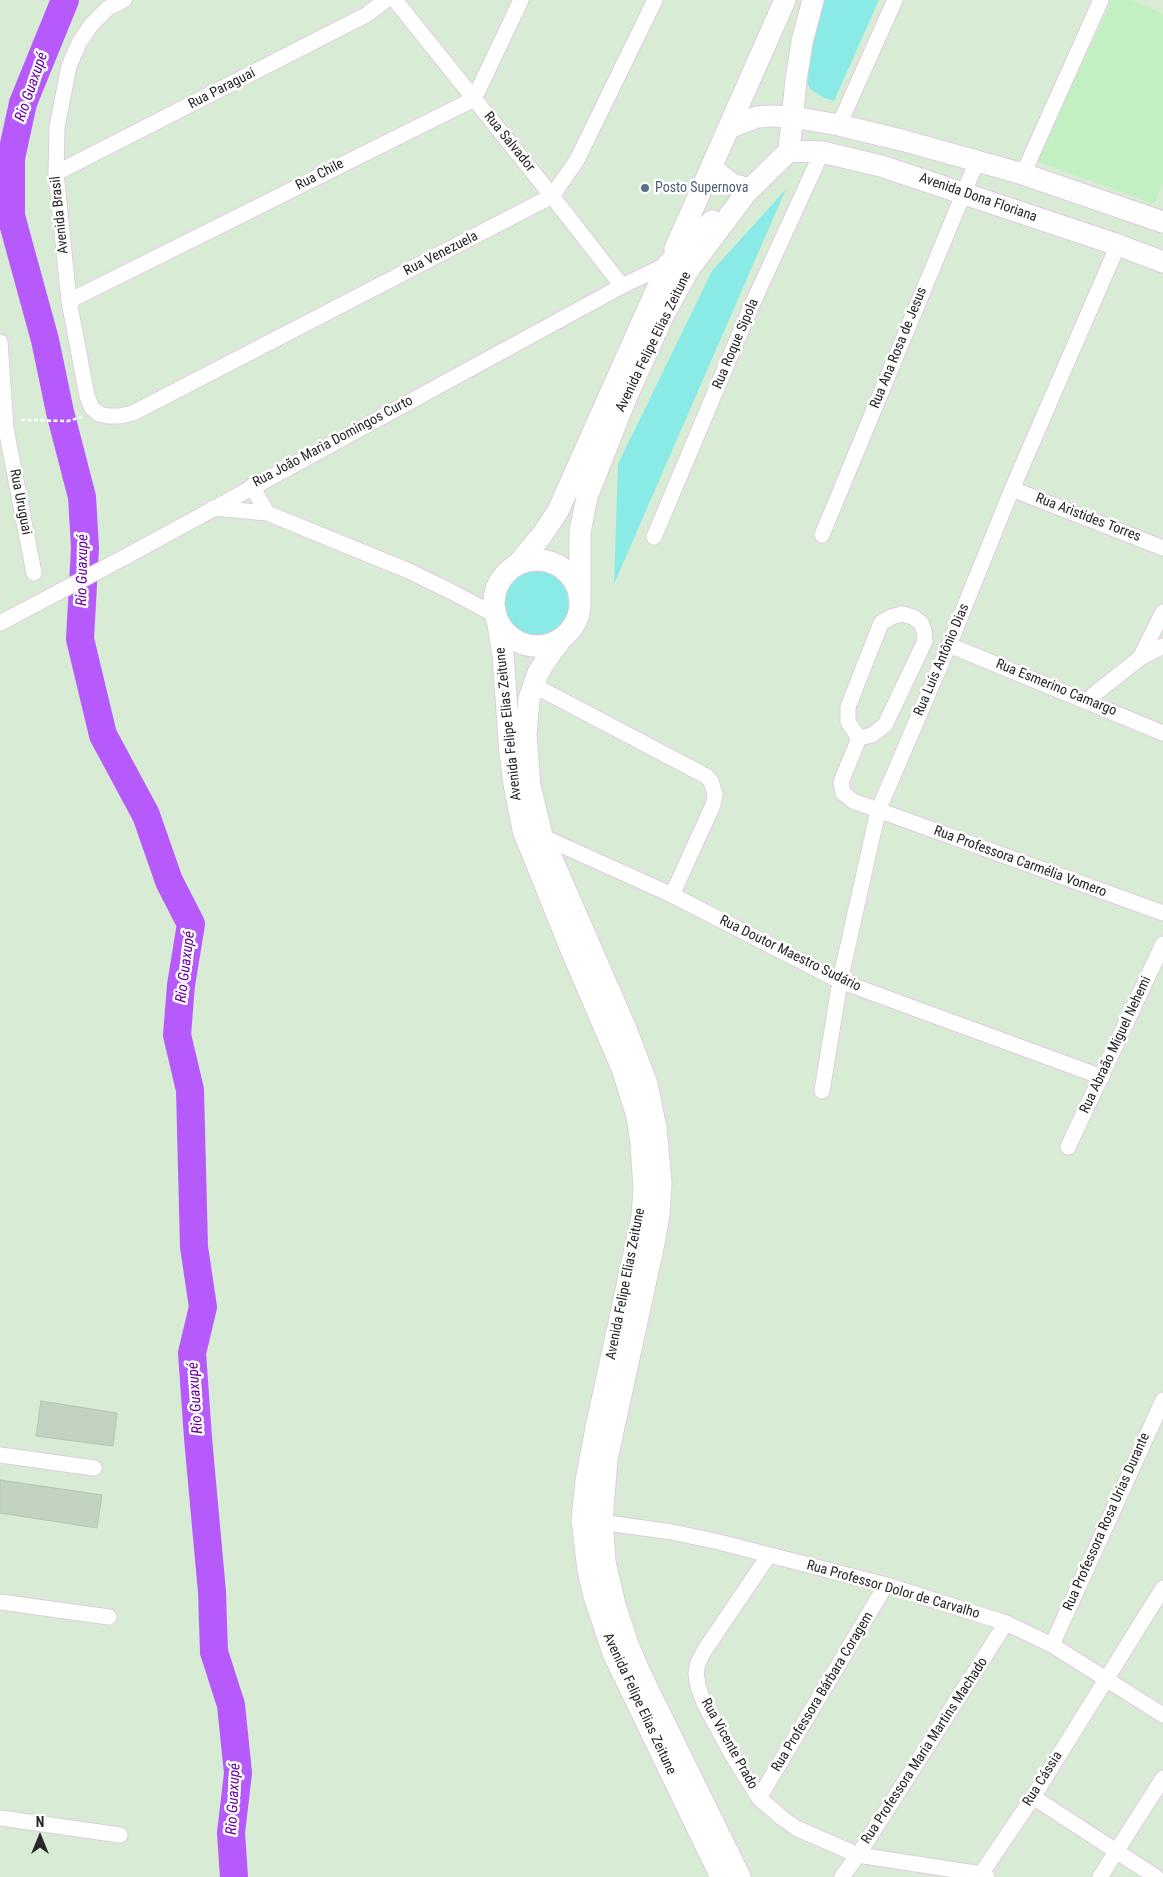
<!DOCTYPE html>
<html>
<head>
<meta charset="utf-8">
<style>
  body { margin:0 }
  #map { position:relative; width:1163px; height:1877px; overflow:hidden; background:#d8ecd5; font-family:"Roboto Condensed",sans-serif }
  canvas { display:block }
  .north { position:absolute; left:15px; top:1812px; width:50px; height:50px; -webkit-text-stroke:4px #fff; paint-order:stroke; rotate:0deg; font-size:14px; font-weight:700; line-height:20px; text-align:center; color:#262626 }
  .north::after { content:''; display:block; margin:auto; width:18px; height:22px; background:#262626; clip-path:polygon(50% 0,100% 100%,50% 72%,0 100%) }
</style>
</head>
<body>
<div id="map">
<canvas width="1163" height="1877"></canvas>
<div class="north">N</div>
</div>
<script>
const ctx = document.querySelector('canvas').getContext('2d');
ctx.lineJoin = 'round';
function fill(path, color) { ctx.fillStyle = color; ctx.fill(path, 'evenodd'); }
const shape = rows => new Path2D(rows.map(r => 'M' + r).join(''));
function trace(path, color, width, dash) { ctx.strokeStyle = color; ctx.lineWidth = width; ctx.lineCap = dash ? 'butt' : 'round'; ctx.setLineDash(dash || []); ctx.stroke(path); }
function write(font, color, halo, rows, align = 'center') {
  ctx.font = font + ' "Roboto Condensed",sans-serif'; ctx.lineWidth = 5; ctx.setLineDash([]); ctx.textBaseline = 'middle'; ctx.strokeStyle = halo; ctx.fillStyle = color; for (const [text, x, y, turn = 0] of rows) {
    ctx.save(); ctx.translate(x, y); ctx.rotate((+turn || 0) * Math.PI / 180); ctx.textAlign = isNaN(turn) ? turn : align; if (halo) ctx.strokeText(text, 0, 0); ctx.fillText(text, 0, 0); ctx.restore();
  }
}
fill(shape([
  [1112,0,1131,0,1163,14,1163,184,1154,204,1036,161]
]), '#c3f0c2');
fill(shape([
  [823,0,879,0,834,101,824,98,810,89,804,73],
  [786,189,614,584,618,464,712,271],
  '501 603a36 36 0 1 1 72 0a36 36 0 1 1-72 0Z'
]), '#8aeae6');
trace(shape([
  [65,0,23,103,11,158,11,216,45,340,60,412,82,497,85,548,80,639,103,735,146,815,169,881,191,924,181,985,177,1035,190,1090,194,1247,203,1307,192,1353,198,1438,212,1592,214,1652,231,1705,238,1773,231,1833,234,1877]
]), '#b65afc', 28);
const building = shape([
  [41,1401,117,1413,113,1446,36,1436,41,1401],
  [0,1480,102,1495,97,1528,0,1513,0,1480]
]);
fill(building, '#c3d3c2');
trace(building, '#b1c6af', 1);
const street = shape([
  [124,0,108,8,91,25,79,43,69,66,57,127,56,173,69,301,87,396,92,408,99,414,108,416,120,416,133,413,552,196,577,160,655,0],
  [395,0,552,196,622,286],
  [839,125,895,0],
  [56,173,366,15,386,0],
  [1023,174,1101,0],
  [69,301,474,99,521,0],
  [0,342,6,429,34,573],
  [252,486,267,513],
  [1012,489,1163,548],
  [213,508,267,513,409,571,456,594,495,615],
  [822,535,977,161],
  [654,537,751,307,822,152],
  [902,614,913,617,921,623,924,631,925,641,885,725,872,735,859,738,848,722,848,707,881,623,891,617,902,614],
  [0,623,125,557,622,286,668,264],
  [949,645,1163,733],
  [1140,658,1163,612],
  [533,685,706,776,711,781,715,794,713,805,672,895],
  [1087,700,1140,658,1163,646],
  [859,738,841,782,843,793,853,801,1163,913],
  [539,835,672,895,840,981,1102,1077],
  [822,1091,840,981,878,811,949,645,1012,489,1118,245],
  [1068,1147,1163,944],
  [0,1455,94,1468],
  [593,1521,672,1532,719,1542,886,1585,1006,1623,1052,1645,1163,1715],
  [769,1555,704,1651,698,1663,696,1673,698,1686,704,1703,731,1753,759,1798,782,1818,796,1828,858,1855,981,1874,987,1877],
  [0,1602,109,1617],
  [1052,1645,1163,1400],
  [1033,1797,1156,1877],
  [759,1798,886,1585],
  [0,1818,120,1835],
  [842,1877,858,1855,1006,1623],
  [979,1877,1033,1797,1163,1588],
  [1100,1877,1163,1778]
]);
const secondary = shape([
  [729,128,757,117,770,116,793,117,839,125,905,141,1023,174,1163,222],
  [789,151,822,152,881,166,1118,245,1163,262],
  [712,166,720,175,732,184,750,189],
  [675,249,785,0],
  '494 603a43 43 0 1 1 86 0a43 43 0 1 1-86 0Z',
  [517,565,542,535,558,511,668,264,712,221],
  [580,596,580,532,587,497,626,398,664,314,689,269,747,192,789,151,796,80,802,42,813,0],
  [498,624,503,655,510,753,514,784,523,830,570,947,622,1068,637,1116,641,1143,644,1189,642,1217,596,1428,586,1481,582,1520,588,1570,594,1596,613,1653,721,1877],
  [562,638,546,660,538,673,529,699,526,734,530,786,542,836,626,1029,647,1084,656,1128,661,1183,659,1215,654,1243,607,1459,602,1521,605,1562,615,1605,628,1645,640,1673,740,1877]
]);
trace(street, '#e2cbe0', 17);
trace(secondary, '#e2cbe0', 23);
trace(shape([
  [21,420,68,421,82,417]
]), '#fff', 2.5, [4, 2.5]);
trace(street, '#fff', 15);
trace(secondary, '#fff', 21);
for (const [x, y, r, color] of [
  [645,188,5,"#5c6f8a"]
]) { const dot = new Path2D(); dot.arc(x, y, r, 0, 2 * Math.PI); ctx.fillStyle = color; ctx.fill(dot); trace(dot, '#fff', 2); }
write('14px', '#262626', '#fff', [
  ["Rua Paraguai",222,89,-27],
  ["Rua Salvador",509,142,51],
  ["Rua Chile",320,175,-27],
  ["Avenida Dona Floriana",978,198,19],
  ["Avenida Brasil",60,215,-96],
  ["Rua Venezuela",441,254,-27],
  ["Avenida Felipe Elias Zeitune",654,342,-64],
  ["Rua Roque Sipola",736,344,-67],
  ["Rua Ana Rosa de Jesus",899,348,-68],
  ["Rua João Maria Domingos Curto",333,442,-28],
  ["Rua Uruguai",20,502,79],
  ["Rua Aristides Torres",1088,518,21],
  ["Rua Luís Antônio Dias",942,660,-67],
  ["Rua Esmerino Camargo",1056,688,22],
  ["Avenida Felipe Elias Zeitune",509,724,-96],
  ["Rua Professora Carmélia Vomero",1020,862,20],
  ["Rua Doutor Maestro Sudário",790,954,26],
  ["Rua Abraão Miguel Nehemi",1116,1045,-65],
  ["Avenida Felipe Elias Zeitune",626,1284,-79],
  ["Rua Professora Rosa Urias Durante",1107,1522,-66],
  ["Rua Professor Dolor de Carvalho",893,1590,16],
  ["Rua Professora Bárbara Coragem",823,1692,-59],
  ["Avenida Felipe Elias Zeitune",639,1704,65],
  ["Rua Vicente Prado",729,1744,61],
  ["Rua Professora Maria Martins Machado",925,1751,-57],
  ["Rua Cássia",1043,1779,-58]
]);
write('14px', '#4e5e75', '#fff', [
  ["Posto Supernova",655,188]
], 'left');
write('italic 15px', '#6800a1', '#fff', [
  ["Rio Guaxupé",32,87,-71],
  ["Rio Guaxupé",83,570,-89],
  ["Rio Guaxupé",186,967,-83],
  ["Rio Guaxupé",196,1398,-94],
  ["Rio Guaxupé",234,1799,-87]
]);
</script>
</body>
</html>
